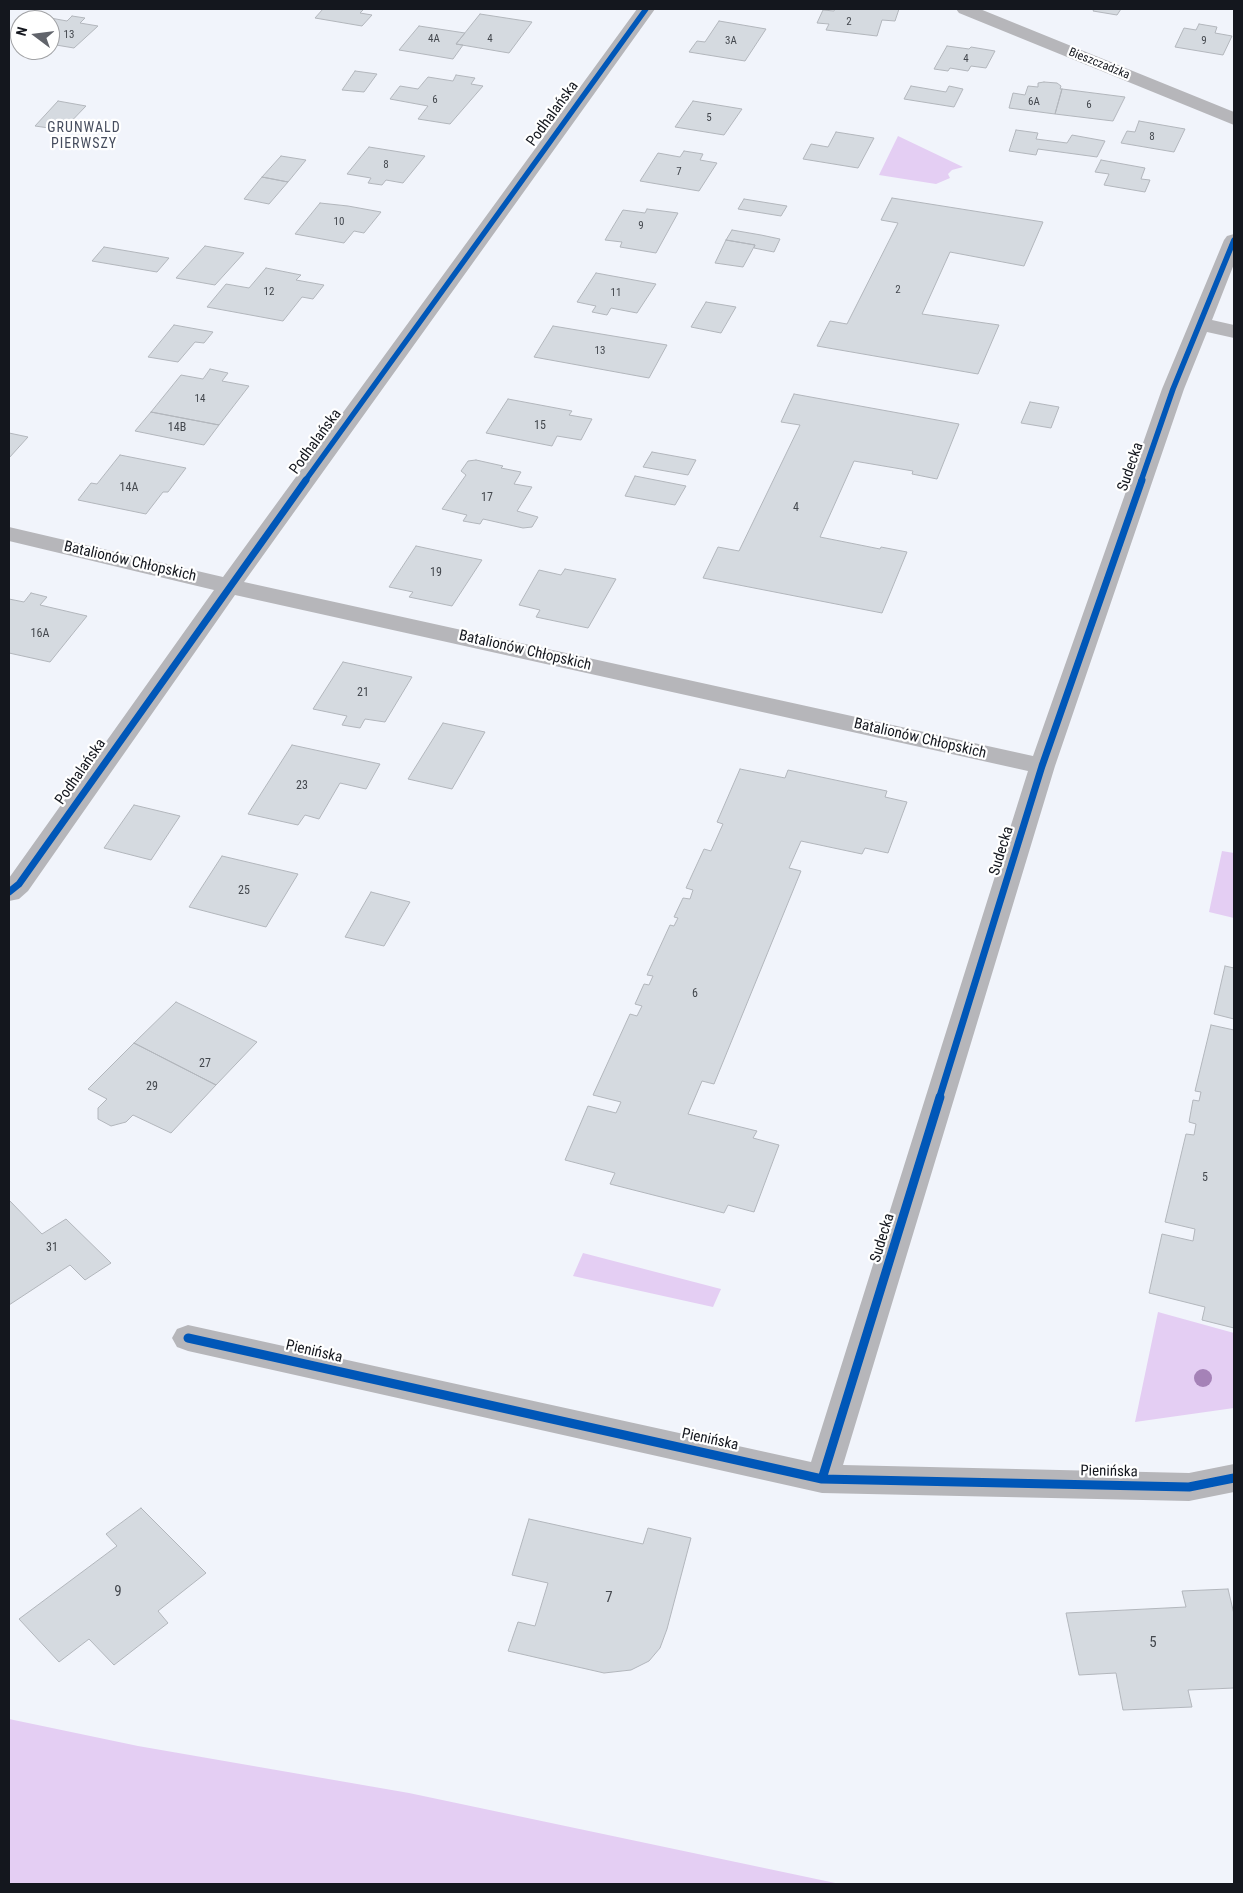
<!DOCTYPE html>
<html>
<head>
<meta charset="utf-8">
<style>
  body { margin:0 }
  #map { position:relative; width:1243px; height:1893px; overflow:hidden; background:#f1f4fb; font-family:"Roboto Condensed",sans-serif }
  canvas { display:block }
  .frame { position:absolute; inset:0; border:10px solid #14171e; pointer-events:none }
  .north { position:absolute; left:10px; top:10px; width:50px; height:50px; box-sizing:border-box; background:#fff; border:1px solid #a1a2a5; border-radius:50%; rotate:285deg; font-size:14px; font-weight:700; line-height:20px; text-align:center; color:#14171e }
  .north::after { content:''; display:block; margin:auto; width:18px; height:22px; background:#61646b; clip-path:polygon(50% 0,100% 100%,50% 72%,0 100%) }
</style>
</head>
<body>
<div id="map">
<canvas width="1243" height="1893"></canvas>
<div class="frame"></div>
<div class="north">N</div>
</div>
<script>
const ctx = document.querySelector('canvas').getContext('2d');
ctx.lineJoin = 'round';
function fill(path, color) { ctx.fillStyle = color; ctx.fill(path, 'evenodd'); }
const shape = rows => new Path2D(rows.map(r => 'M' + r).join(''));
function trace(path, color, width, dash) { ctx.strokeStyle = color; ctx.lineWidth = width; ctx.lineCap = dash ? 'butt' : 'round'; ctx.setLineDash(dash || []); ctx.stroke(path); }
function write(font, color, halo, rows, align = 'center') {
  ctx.font = font + ' "Roboto Condensed",sans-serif'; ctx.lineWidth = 4.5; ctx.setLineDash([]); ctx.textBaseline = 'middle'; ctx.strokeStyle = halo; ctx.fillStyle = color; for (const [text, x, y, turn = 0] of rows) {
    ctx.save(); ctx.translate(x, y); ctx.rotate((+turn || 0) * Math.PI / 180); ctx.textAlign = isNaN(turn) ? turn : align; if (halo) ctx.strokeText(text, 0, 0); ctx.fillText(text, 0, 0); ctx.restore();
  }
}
fill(shape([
  [898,136,963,167,952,170,948,174,950,178,936,184,879,175],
  [1222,851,1234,853,1234,918,1209,912],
  [583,1253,721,1289,713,1307,573,1276],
  [1158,1312,1234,1333,1234,1408,1135,1422],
  [9,1719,138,1746,409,1793,840,1884,9,1884]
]), '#e4cef3');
const building = shape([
  [323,9,364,9,360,13,372,15,362,26,315,18,323,9],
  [835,9,899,9,895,21,882,20,877,36,826,30,829,24,817,23,823,10,834,11,835,9],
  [1090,9,1121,9,1117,15,1093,11,1094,9,1090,9],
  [480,14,532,22,509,53,456,44,480,14],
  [72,16,85,18,80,23,98,26,74,48,50,44,50,20,42,20,45,17,67,21,72,16],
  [719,21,766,29,745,61,689,52,697,41,705,42,719,21],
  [1199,24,1217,27,1215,33,1232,36,1223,55,1175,47,1184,28,1196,30,1199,24],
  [419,26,465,33,456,44,463,45,453,59,399,50,419,26],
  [947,46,969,49,971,47,995,51,986,68,971,66,968,71,950,68,948,71,934,69,947,46],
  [355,71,377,74,364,92,342,90,355,71],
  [456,75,475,78,471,84,483,86,450,124,418,119,428,106,390,99,400,86,418,89,428,77,453,81,456,75],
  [1044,82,1057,83,1061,86,1060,89,1062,89,1055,114,1009,108,1013,93,1025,95,1028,86,1038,87,1038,83,1044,82],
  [911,86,946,92,949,86,963,89,954,107,904,99,911,86],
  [1062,89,1125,97,1113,121,1055,114,1062,89],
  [58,101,86,106,63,130,35,126,58,101],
  [693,101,742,109,724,135,675,127,693,101],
  [1139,121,1185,129,1174,152,1121,143,1127,131,1135,132,1139,121],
  [1016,130,1038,133,1036,139,1067,143,1072,135,1105,141,1097,157,1038,149,1036,155,1009,151,1016,130],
  [836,132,874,138,858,168,803,159,811,144,828,147,836,132],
  [369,147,425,156,403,183,386,180,382,185,368,183,371,178,347,174,369,147],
  [684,151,703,154,700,160,717,163,699,191,640,181,658,153,680,157,684,151],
  [281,156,306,160,288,182,262,177,281,156],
  [1101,160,1145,168,1141,179,1150,180,1145,192,1104,185,1109,174,1095,172,1101,160],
  [262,177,288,182,269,204,244,199,262,177],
  [892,198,1043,222,1024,266,950,252,922,314,999,325,978,374,817,346,830,321,847,324,898,223,881,220,892,198],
  [744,199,787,206,781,216,738,209,744,199],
  [320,203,348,206,381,212,364,233,354,231,344,243,295,234,320,203],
  [647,209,678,213,656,253,620,247,622,242,605,240,623,210,645,213,647,209],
  [732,230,761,235,780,239,774,252,754,248,755,245,726,240,732,230],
  [726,240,755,245,743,267,715,263,726,240],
  [205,246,244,253,215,285,176,278,205,246],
  [104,247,169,258,157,272,92,261,104,247],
  [266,268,301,275,296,280,324,285,313,299,302,297,283,321,207,307,226,284,249,288,266,268],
  [596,273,656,284,637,313,611,308,607,315,592,312,596,306,577,302,596,273],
  [706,302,736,307,721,333,691,327,706,302],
  [174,325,213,332,204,343,195,342,178,362,148,357,174,325],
  [553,326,667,345,649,378,534,357,553,326],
  [210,369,228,373,222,381,249,386,219,425,151,412,181,375,203,379,210,369],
  [794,394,959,424,937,479,912,474,913,471,854,461,820,537,880,549,881,547,907,552,882,613,703,578,718,547,739,551,800,425,781,422,794,394],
  [508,399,572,411,569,415,592,419,581,440,557,436,552,446,486,433,508,399],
  [1030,402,1059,407,1051,428,1021,423,1030,402],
  [151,412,219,425,204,445,135,431,151,412],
  [9,433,28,437,9,458,9,433],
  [652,452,696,460,688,475,643,467,652,452],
  [120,455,186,468,168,492,163,492,146,514,78,500,91,483,97,484,120,455],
  [476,460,503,466,501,468,521,472,514,484,532,487,517,511,538,517,532,527,523,528,483,519,480,524,463,521,467,515,442,509,466,475,461,471,468,461,476,460],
  [635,476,686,486,675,505,625,496,635,476],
  [416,546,482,560,452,606,409,597,413,592,389,587,416,546],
  [565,569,616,579,588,628,536,617,540,610,519,605,539,570,561,575,565,569],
  [31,593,47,597,40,605,87,616,50,662,9,653,9,599,24,602,31,593],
  [343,662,412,677,385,722,365,719,360,728,342,725,347,716,313,709,343,662],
  [443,723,485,732,452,789,408,779,443,723],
  [292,745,380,764,366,789,340,783,319,819,305,815,298,825,248,814,292,745],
  [740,769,785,778,788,770,887,791,885,797,907,802,888,853,865,848,862,854,801,841,789,868,801,871,714,1084,702,1081,688,1114,757,1131,753,1138,779,1145,754,1212,728,1205,724,1213,610,1184,615,1173,565,1160,588,1106,616,1113,621,1102,593,1095,630,1014,637,1016,642,1006,635,1004,644,984,649,985,653,976,647,975,670,925,674,926,678,918,674,917,683,898,690,899,693,890,686,888,704,849,711,851,723,824,717,822,740,769],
  [134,805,180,816,151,860,104,848,134,805],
  [222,856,298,874,266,927,189,907,222,856],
  [371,892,410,902,384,946,345,937,371,892],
  [1225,966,1234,968,1234,1019,1214,1014,1225,966],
  [176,1002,257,1042,216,1085,134,1043,176,1002],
  [1211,1025,1234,1030,1234,1328,1202,1320,1205,1307,1149,1293,1162,1234,1193,1241,1195,1229,1165,1222,1186,1134,1194,1135,1196,1124,1189,1122,1193,1100,1199,1101,1201,1092,1195,1091,1211,1025],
  [134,1043,216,1085,171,1133,133,1115,126,1122,111,1126,98,1119,98,1108,107,1099,88,1089,134,1043],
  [9,1200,42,1234,66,1219,111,1263,85,1280,70,1265,9,1305,9,1200],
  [141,1508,206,1573,158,1611,168,1623,114,1665,89,1639,59,1662,19,1619,117,1546,106,1534,141,1508],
  [529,1519,643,1544,648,1528,691,1538,667,1629,660,1648,649,1661,631,1670,604,1673,508,1651,518,1622,535,1626,548,1583,512,1575,529,1519],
  [1228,1589,1234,1614,1234,1688,1188,1690,1192,1707,1123,1710,1116,1673,1079,1675,1066,1613,1186,1607,1182,1591,1228,1589]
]);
fill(building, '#d5dae0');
trace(building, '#b2b6bc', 1);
fill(shape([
  [637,9,655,9,244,582,1033,756,1162,389,1224,240,1227,236,1234,234,1234,264,1212,320,1234,325,1234,338,1207,332,1184,389,1055,766,843,1465,1189,1473,1234,1464,1234,1492,1189,1501,822,1493,188,1351,177,1347,172,1338,177,1329,188,1325,811,1462,1028,771,235,595,28,891,19,899,9,901,9,878,214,590,9,541,9,527,223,577,637,9],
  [956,9,980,9,1234,112,1234,125,959,13,956,9]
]), '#b6b6ba');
trace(shape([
  [305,481,646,9],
  [1141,481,1173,389,1234,240]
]), '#0057b8', 5.5);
trace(shape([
  [9,892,19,884,306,480],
  [939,1099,1042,766,1142,480]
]), '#0057b8', 7);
trace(shape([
  [188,1338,822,1479,1189,1487,1234,1478],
  [822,1479,940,1097]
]), '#0057b8', 9);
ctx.fillStyle = '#a582b7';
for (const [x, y] of [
  [1203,1378]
]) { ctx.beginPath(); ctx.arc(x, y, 9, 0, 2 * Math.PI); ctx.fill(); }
write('11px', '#44484e', null, [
  ["2",849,22],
  ["13",69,35],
  ["4A",434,39],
  ["4",490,39],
  ["3A",731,41],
  ["9",1204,41],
  ["4",966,59],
  ["6",435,100],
  ["6A",1034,102],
  ["6",1089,105],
  ["5",709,118],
  ["8",1152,137],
  ["8",386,165],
  ["7",679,172],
  ["10",339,222],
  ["9",641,226],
  ["2",898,290],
  ["12",269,292],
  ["11",616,293],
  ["13",600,351],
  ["14",200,399]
]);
write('12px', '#14171e', '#fff', [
  ["Bieszczadzka",1099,64,22]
]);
write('12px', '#44484e', null, [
  ["15",540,426],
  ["14B",177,428],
  ["14A",129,488],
  ["17",487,498],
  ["4",796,508],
  ["19",436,573],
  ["16A",40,634],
  ["21",363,693],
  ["23",302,786],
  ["25",244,891],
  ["6",695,994],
  ["27",205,1064],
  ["29",152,1087],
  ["5",1205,1178],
  ["31",52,1248]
]);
ctx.letterSpacing = '1px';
write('14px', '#464d5e', '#fff', [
  ["GRUNWALD",84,128],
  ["PIERWSZY",84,144]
]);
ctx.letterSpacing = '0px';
write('15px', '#14171e', '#fff', [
  ["Podhalańska",553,114,-54],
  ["Podhalańska",316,442,-54],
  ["Sudecka",1131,467,-71],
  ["Batalionów Chłopskich",130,562,13],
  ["Batalionów Chłopskich",525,651,13],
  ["Batalionów Chłopskich",920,739,13],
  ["Podhalańska",81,772,-55],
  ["Sudecka",1002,851,-73],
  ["Sudecka",883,1238,-73],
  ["Pienińska",314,1352,13],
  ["Pienińska",710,1440,12],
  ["Pienińska",1109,1472,1]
]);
write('15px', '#44484e', null, [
  ["9",118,1592],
  ["7",609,1598],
  ["5",1153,1643]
]);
</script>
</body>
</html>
